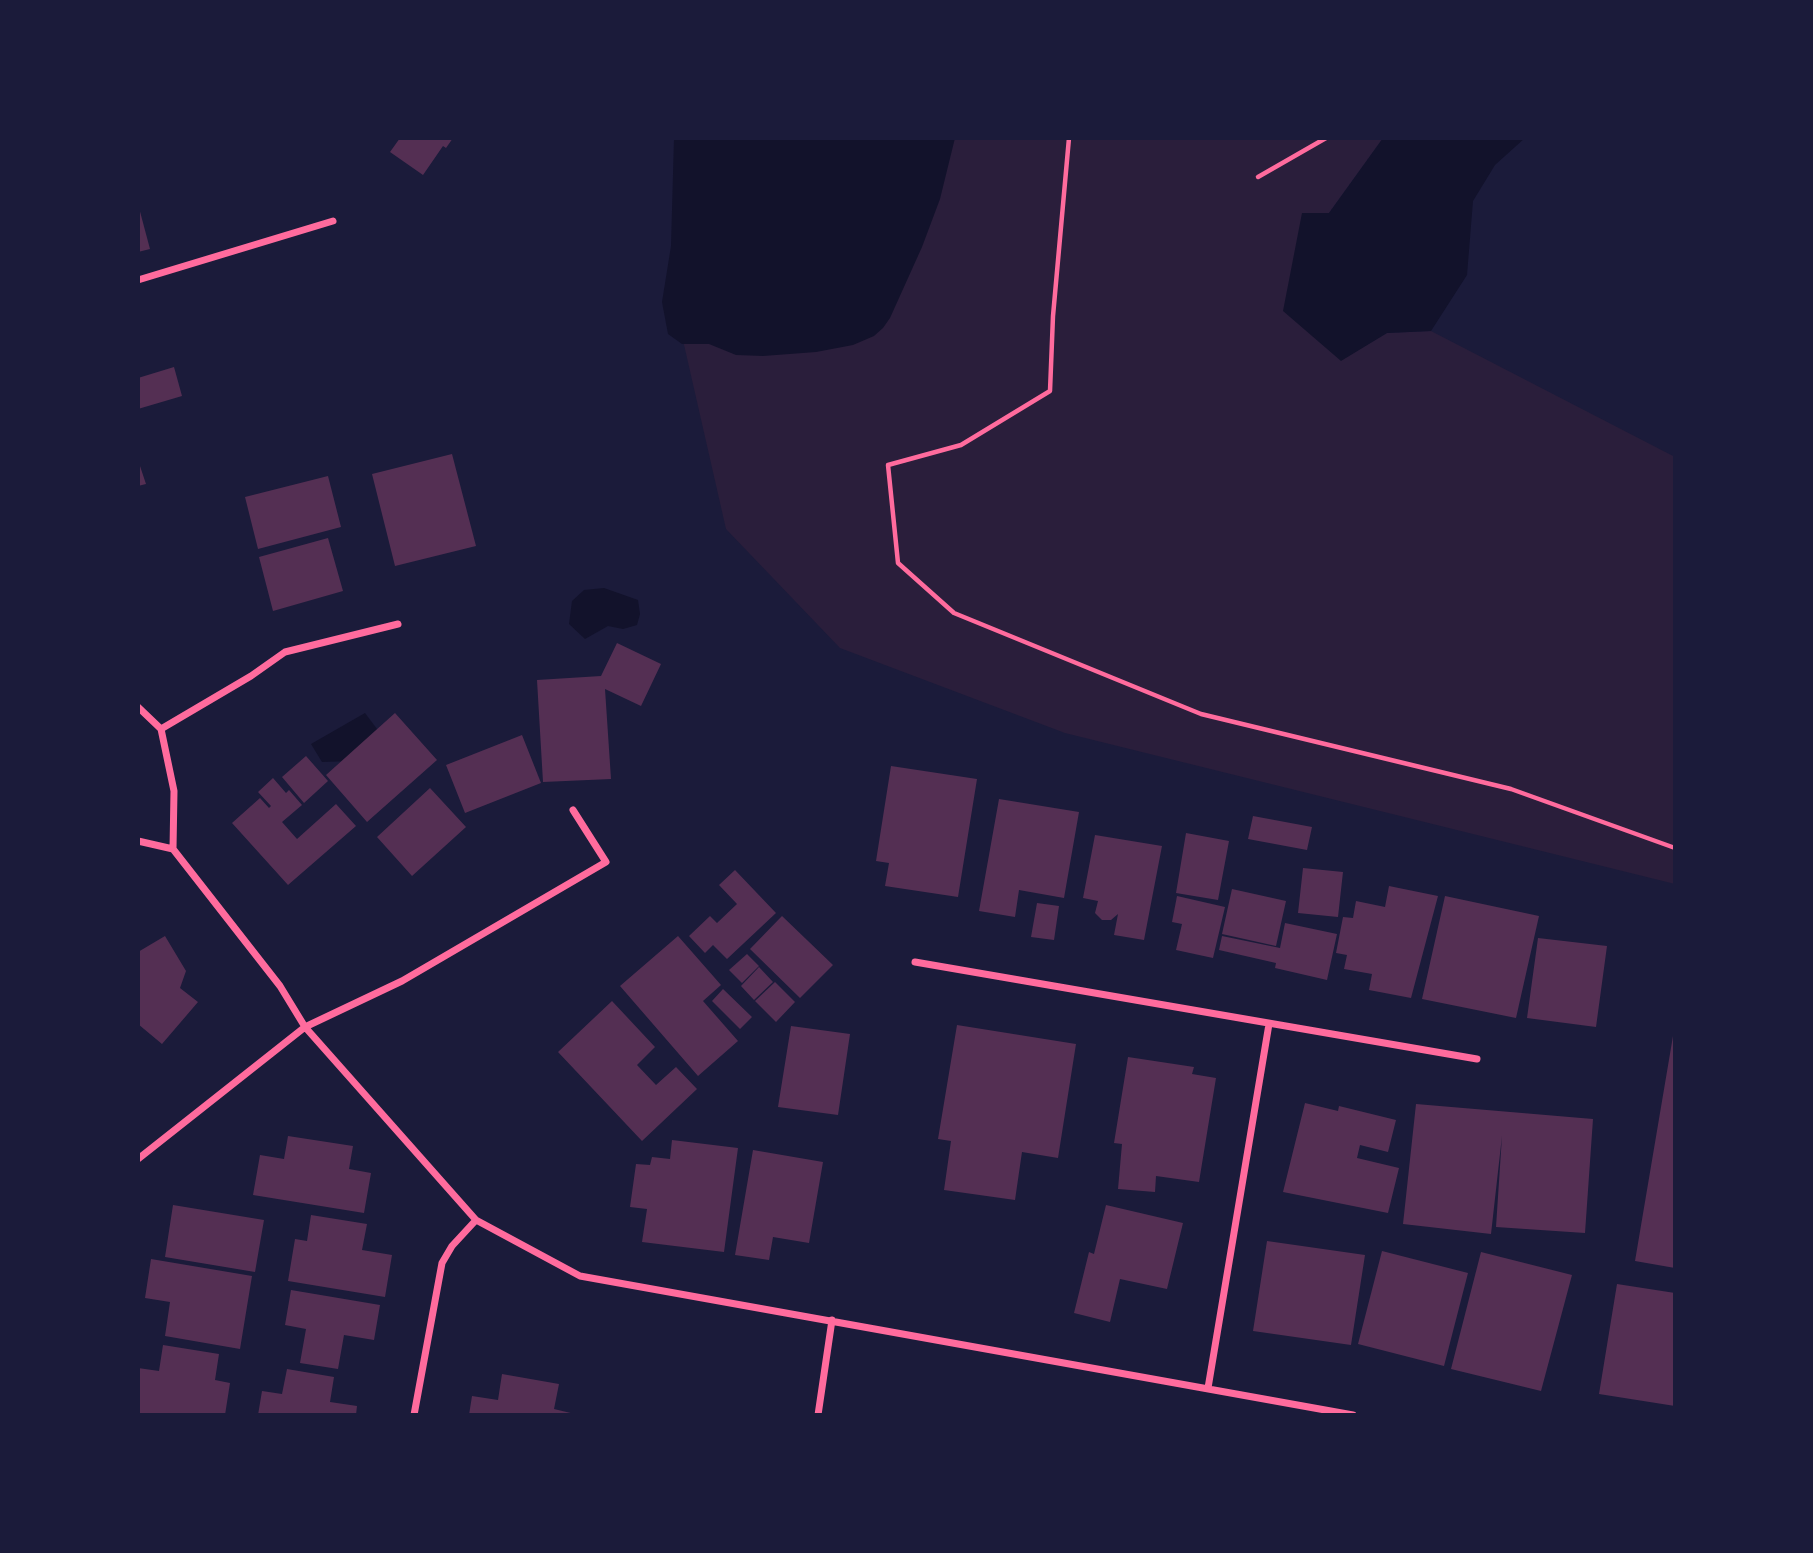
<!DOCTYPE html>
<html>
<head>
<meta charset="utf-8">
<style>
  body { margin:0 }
  #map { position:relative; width:1813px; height:1553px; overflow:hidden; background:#1b1b3a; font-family:Literata,serif }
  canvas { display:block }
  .frame { position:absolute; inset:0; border:140px solid #1b1b3a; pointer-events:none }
</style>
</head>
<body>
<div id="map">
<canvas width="1813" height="1553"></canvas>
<div class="frame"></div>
</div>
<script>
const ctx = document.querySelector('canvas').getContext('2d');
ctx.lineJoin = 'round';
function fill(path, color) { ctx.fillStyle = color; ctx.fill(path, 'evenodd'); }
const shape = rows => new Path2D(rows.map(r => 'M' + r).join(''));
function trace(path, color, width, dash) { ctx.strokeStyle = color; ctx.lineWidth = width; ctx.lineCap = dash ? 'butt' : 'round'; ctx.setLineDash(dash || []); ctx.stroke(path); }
fill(shape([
  [684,138,1383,138,1329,213,1341,360,1387,333,1431,331,1675,457,1675,884,1065,733,840,648,726,529,672,292]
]), '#2a1e3b');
fill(shape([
  [674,138,955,138,940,199,922,247,890,318,883,328,874,336,853,345,816,352,763,356,736,355,709,344,682,344,668,334,662,302,671,246],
  [1383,138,1525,138,1495,165,1473,201,1467,275,1431,331,1387,333,1341,361,1283,311,1302,213,1329,213],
  [604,588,638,600,640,614,637,625,623,629,608,626,585,639,569,624,572,601,584,590],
  [365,713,377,729,374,745,354,761,322,762,311,744]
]), '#12122b');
fill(shape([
  [400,138,453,138,446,148,443,146,423,175,390,152],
  [138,204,150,249,138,252],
  [174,367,182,396,138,409,138,378],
  [452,454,476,546,395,566,372,474],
  [138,460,146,484,138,486],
  [328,476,341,527,258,549,245,497],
  [328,538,343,591,273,611,259,557],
  [617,643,661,664,641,706,605,689,611,779,543,782,537,680,601,676],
  [395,713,437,760,367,822,326,775],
  [522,735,541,783,465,813,446,765],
  [306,756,328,781,304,803,282,777],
  [891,766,977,779,958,897,885,886,889,863,876,861],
  [273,778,286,793,289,790,302,805,282,822,297,839,336,804,356,826,288,885,232,823,260,798,269,808,271,806,258,792],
  [430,788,466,827,412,876,377,837],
  [999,799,1079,812,1064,898,1019,890,1015,917,979,911],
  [1253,816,1312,827,1307,850,1248,839],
  [1186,833,1229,841,1218,900,1176,893],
  [1095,835,1162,846,1144,940,1114,935,1118,914,1111,920,1102,920,1095,913,1098,901,1083,898],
  [1303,868,1343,872,1338,917,1298,913],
  [735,870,776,913,727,959,713,945,705,953,689,936,710,916,717,923,737,904,719,885],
  [1389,886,1438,896,1411,998,1369,990,1372,974,1344,969,1347,955,1336,953,1343,917,1353,918,1356,901,1385,907],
  [1232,889,1286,901,1276,946,1222,934],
  [1177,896,1225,907,1213,958,1176,950,1182,924,1172,922],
  [1445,896,1539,916,1516,1018,1422,999],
  [1037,903,1059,906,1054,940,1031,937],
  [782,916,833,965,800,998,750,949],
  [1285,923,1337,934,1327,980,1275,968,1276,963,1219,950,1222,936,1280,948],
  [165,936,186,971,180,988,198,1002,162,1044,138,1024,138,952],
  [678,936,721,985,703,1001,738,1041,698,1076,620,986],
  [1538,938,1607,946,1596,1027,1527,1018],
  [747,954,759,966,742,983,729,970],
  [759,967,773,982,754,1000,741,986],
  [775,982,795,1002,776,1022,755,1001],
  [723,989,752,1017,740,1029,712,1001],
  [612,1001,655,1047,637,1065,656,1085,676,1067,697,1089,642,1141,558,1052],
  [957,1025,1076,1044,1058,1158,1022,1152,1015,1200,944,1190,951,1141,938,1139],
  [791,1026,850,1034,838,1115,778,1107],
  [1673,1036,1675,1036,1675,1268,1635,1261],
  [1128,1057,1194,1067,1192,1074,1216,1078,1199,1182,1156,1176,1155,1192,1118,1189,1122,1144,1114,1143],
  [1305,1103,1338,1111,1339,1106,1396,1120,1388,1152,1360,1145,1357,1158,1399,1168,1388,1213,1283,1192],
  [1416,1104,1593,1119,1585,1233,1496,1227,1502,1136,1491,1234,1403,1224],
  [288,1136,353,1146,349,1169,371,1173,364,1213,253,1195,260,1155,284,1159],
  [672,1140,738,1148,724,1252,642,1242,647,1209,630,1207,636,1164,650,1165,652,1157,670,1159],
  [753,1150,823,1162,809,1243,773,1237,769,1260,735,1255],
  [173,1205,264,1220,255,1272,165,1257],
  [1106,1205,1183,1223,1167,1289,1120,1279,1110,1322,1074,1313,1089,1252,1094,1254],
  [311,1215,367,1224,362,1250,392,1255,385,1297,288,1281,295,1239,307,1241],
  [1267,1241,1365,1255,1351,1345,1253,1331],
  [1382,1251,1468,1273,1444,1366,1358,1344],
  [1481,1252,1572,1275,1541,1391,1451,1369],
  [151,1259,252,1276,240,1349,165,1336,170,1302,145,1298],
  [1617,1284,1675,1293,1675,1406,1599,1394],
  [291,1290,380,1305,374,1340,344,1335,338,1369,300,1363,306,1329,285,1325],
  [163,1345,219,1354,215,1380,230,1383,225,1415,138,1413,138,1368,159,1371],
  [287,1369,334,1377,330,1402,357,1406,356,1415,258,1415,262,1391,282,1394],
  [502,1374,559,1384,554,1409,579,1415,469,1415,472,1396,498,1400]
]), '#542f53');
trace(shape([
  [1069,138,1053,316,1050,391,961,445,888,465,898,563,954,613,1201,714,1511,789,1675,848],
  [1258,177,1326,138]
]), '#ff6b9d', 4.5);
trace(shape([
  [138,280,333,221],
  [138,707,161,729,174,791,173,849],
  [161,729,251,676,285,652,398,624],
  [573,810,606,862,402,981,305,1027,476,1220,580,1276,1353,1415],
  [138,841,173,849,280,986,305,1027,138,1159],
  [915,962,1477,1059],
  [1208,1388,1269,1024],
  [414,1415,442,1263,452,1246,476,1220],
  [818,1415,832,1320]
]), '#ff6b9d', 7);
</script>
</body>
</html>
